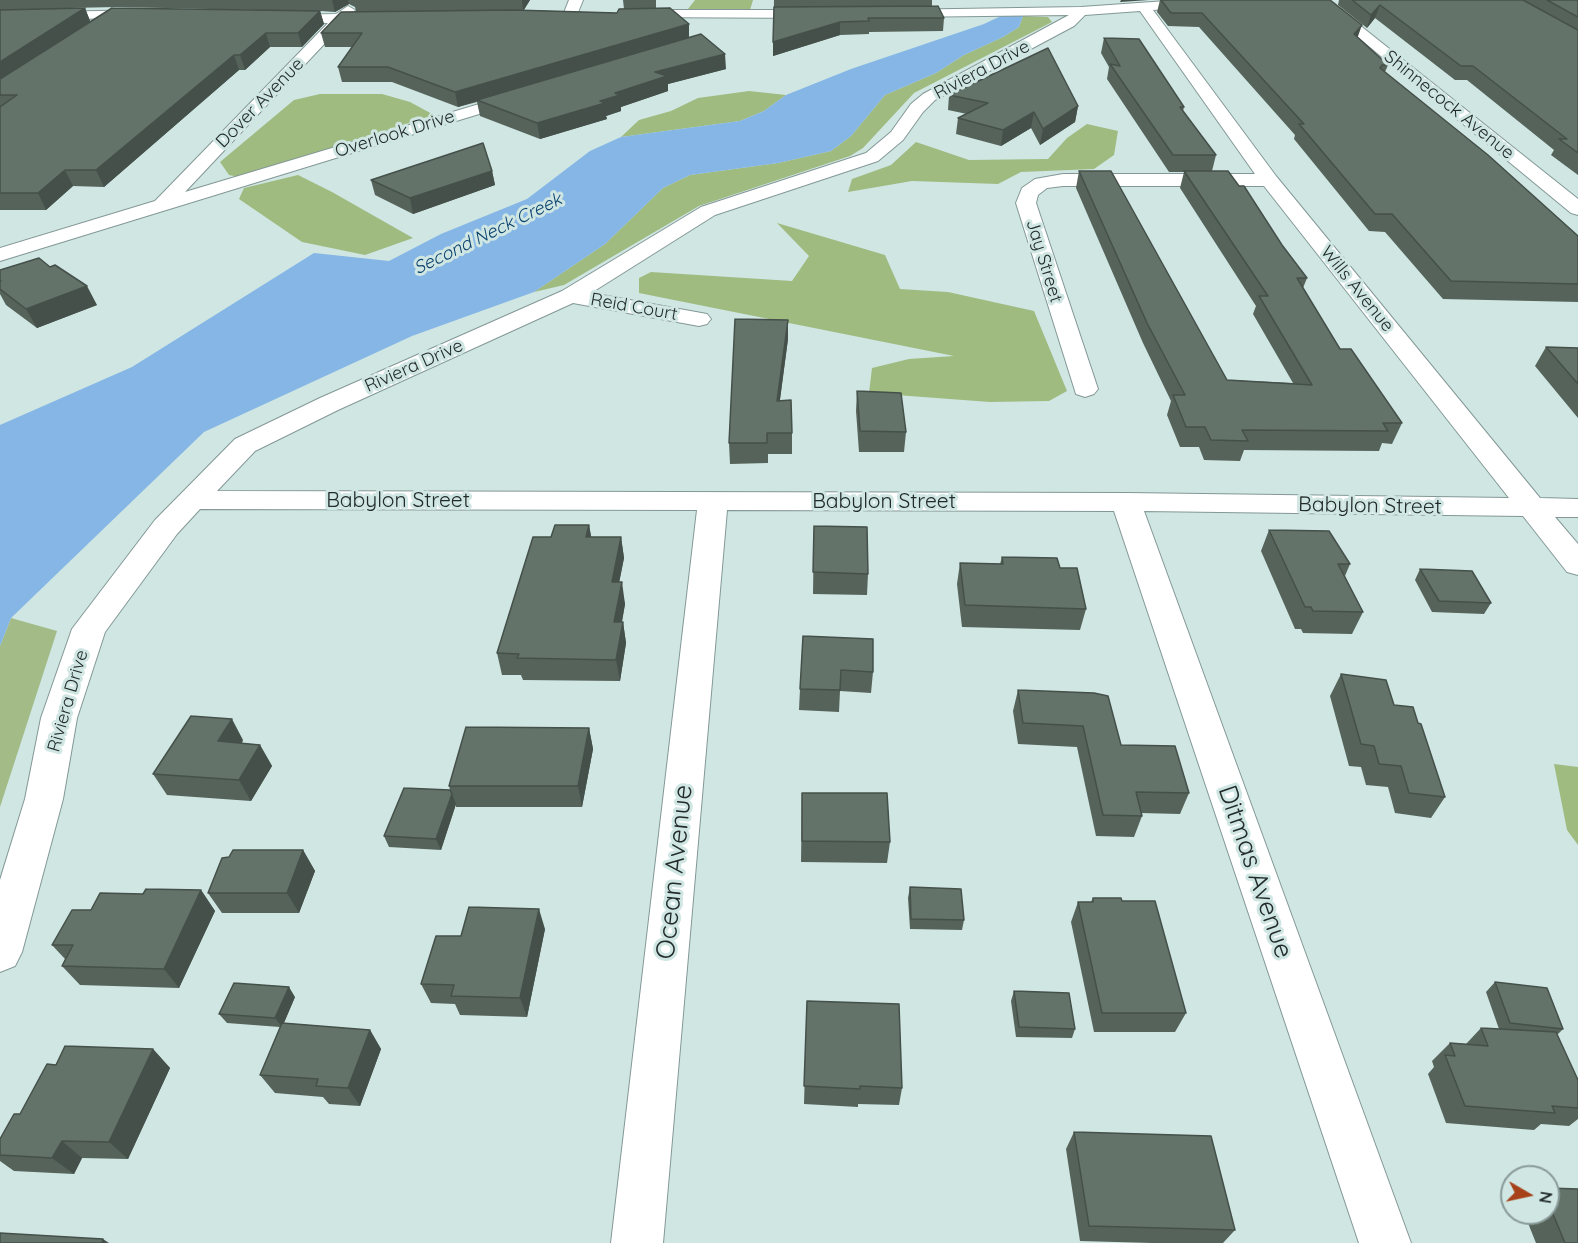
<!DOCTYPE html>
<html>
<head>
<meta charset="utf-8">
<style>
  body { margin:0 }
  #map { position:relative; width:1578px; height:1243px; overflow:hidden; background:#cfe6e3; font-family:Quicksand,sans-serif }
  canvas { display:block }
  .north { position:absolute; left:1500px; top:1165px; width:60px; height:60px; box-sizing:border-box; background:#cfe6e3; border:2px solid #8a9b99; border-radius:50%; rotate:99deg; font-size:16px; font-weight:700; line-height:24px; text-align:center; color:#222b2a }
  .north::after { content:''; display:block; margin:auto; width:21px; height:27px; background:#a7411a; clip-path:polygon(50% 0,100% 100%,50% 72%,0 100%) }
</style>
</head>
<body>
<div id="map">
<canvas width="1578" height="1243"></canvas>
<div class="north">N</div>
</div>
<script>
const ctx = document.querySelector('canvas').getContext('2d');
ctx.lineJoin = 'round';
function fill(path, color) { ctx.fillStyle = color; ctx.fill(path, 'evenodd'); }
const shape = rows => new Path2D(rows.map(r => 'M' + r).join(''));
function trace(path, color, width, dash) { ctx.strokeStyle = color; ctx.lineWidth = width; ctx.lineCap = dash ? 'butt' : 'round'; ctx.setLineDash(dash || []); ctx.stroke(path); }
function write(font, color, halo, rows, align = 'center') {
  ctx.font = font + ' Quicksand,sans-serif'; ctx.lineWidth = 6; ctx.setLineDash([]); ctx.textBaseline = 'middle'; ctx.strokeStyle = halo; ctx.fillStyle = color; for (const [text, x, y, turn = 0] of rows) {
    ctx.save(); ctx.translate(x, y); ctx.rotate((+turn || 0) * Math.PI / 180); ctx.textAlign = isNaN(turn) ? turn : align; if (halo) ctx.strokeText(text, 0, 0); ctx.fillText(text, 0, 0); ctx.restore();
  }
}
fill(shape([
  [11,618,57,631,0,807,0,646]
]), '#a2bb87');
fill(shape([
  [695,0,753,0,750,10,688,9],
  [1023,16,1048,17,1052,22,914,93,863,148,850,156,699,206,564,285,534,292,605,244,663,188,690,175,778,163,831,151,851,136,885,95,936,73,964,55,1003,37,1019,27],
  [749,91,786,95,764,111,740,121,621,137,639,120,671,111,698,98],
  [320,94,382,94,410,102,434,115,239,177,229,175,220,162,294,100],
  [1087,124,1118,131,1114,155,1094,169,1021,172,998,184,912,181,848,192,852,179,891,165,916,142,969,160,1048,159,1067,138],
  [298,175,332,192,413,238,365,255,302,242,239,199,244,188],
  [777,223,885,255,900,289,948,292,1034,311,1067,391,1049,401,990,402,869,393,872,368,909,359,954,356,639,293,639,278,651,272,792,281,809,256],
  [1554,764,1578,767,1578,845,1567,830]
]), '#9fbb80');
fill(shape([
  [1001,16,1023,16,1019,27,1003,37,964,55,936,73,885,95,851,136,831,151,778,163,690,175,663,188,605,244,534,292,412,336,204,432,11,618,0,646,0,425,132,367,314,253,389,261,441,234,527,199,590,151,621,137,740,121,764,111,786,95,851,69,984,24]
]), '#85b6e5');
const street = shape([
  [569,0,583,0,577,15,570,19,563,15,569,0],
  [1181,0,1245,0,1238,4,1153,10,1276,176,1540,498,1578,499,1578,517,1555,517,1578,544,1578,575,1567,572,1523,516,1144,511,1411,1243,1359,1243,1114,511,727,510,663,1243,611,1243,697,510,200,509,177,534,105,632,77,718,63,799,22,952,15,966,0,972,0,880,25,799,41,718,72,629,155,520,235,439,320,398,562,291,701,207,866,153,891,132,911,104,923,94,1069,15,898,17,893,16,893,10,1081,7,1181,0],
  [1140,11,1255,174,1063,174,1035,179,1022,188,1016,203,1076,394,1085,397,1094,394,1098,389,1036,203,1038,195,1047,188,1063,186,1264,186,1509,498,1126,493,217,491,255,451,338,410,573,303,699,326,707,324,711,319,707,314,591,293,715,215,878,161,903,140,923,112,935,100,1074,26,1085,15,1140,11],
  [1313,0,1328,0,1578,199,1578,215,1571,213,1313,0],
  [348,6,355,10,351,15,378,15,385,19,378,23,344,23,185,192,516,93,522,91,530,96,528,99,0,261,0,248,155,201,328,23,277,22,270,18,272,15,336,14,348,6],
  [148,10,153,11,153,17,0,21,0,13,148,10],
  [634,10,819,10,826,14,819,18,629,17,627,14,634,10]
]);
trace(street, '#839896', 2);
fill(street, '#fff');
fill(shape([
  [0,0,530,0,524,10,617,13,624,9,623,0,656,0,656,8,726,69,668,84,668,91,621,107,621,111,606,116,607,119,540,139,480,116,477,102,458,107,392,82,342,82,338,67,352,47,325,47,321,33,356,11,355,7,349,4,335,12,320,11,324,24,302,47,270,47,245,70,239,70,104,187,73,186,46,210,0,210],
  [117,7,257,10,90,21,85,8,68,8],
  [774,0,932,0,932,6,944,18,943,31,869,32,869,34,840,35,773,56],
  [1160,0,1330,0,1358,37,1388,65,1385,72,1578,236,1578,302,1443,299,1385,232,1369,231,1294,139,1295,135,1199,27,1168,26,1157,12],
  [1339,0,1578,0,1578,175,1551,155,1554,150,1467,80,1455,80,1375,18,1367,28,1338,5],
  [1104,38,1184,107,1183,111,1216,155,1212,171,1282,245,1307,278,1303,288,1340,349,1402,423,1392,444,1382,443,1379,451,1244,450,1240,461,1204,460,1199,447,1180,447,1167,415,1171,401,1143,343,1076,188,1079,171,1227,380,1293,383,1253,314,1256,306,1180,188,1184,172,1169,172,1107,79,1109,67,1101,53],
  [949,95,1078,106,1075,122,1040,145,1031,128,1001,146,956,134,958,118,967,114,948,110],
  [492,171,495,185,413,214,375,195,371,180],
  [0,270,97,305,37,328,6,305,0,294],
  [788,339,780,400,792,433,792,454,768,454,768,463,730,464,729,443],
  [1546,347,1578,348,1578,418,1535,366],
  [857,391,906,432,904,452,859,452,856,411],
  [589,525,591,537,621,537,624,558,619,582,625,604,622,622,623,622,626,643,620,681,523,680,521,675,502,675,497,653,551,537],
  [814,526,868,574,867,595,813,594],
  [1269,530,1350,564,1345,576,1363,612,1352,634,1303,633,1301,629,1295,629,1261,551],
  [1002,557,1060,568,1086,609,1080,630,962,627,957,584,960,563,1000,564],
  [1420,569,1491,603,1484,614,1432,612,1415,580],
  [803,636,873,672,871,693,840,691,839,712,799,710,800,689],
  [1341,674,1445,797,1431,818,1395,813,1388,787,1366,785,1361,767,1349,766,1330,696],
  [1018,690,1121,745,1189,793,1180,814,1141,813,1142,816,1134,837,1096,836,1077,747,1018,744,1013,711],
  [589,728,593,749,582,807,456,807,456,804,441,850,389,847,384,836,450,790,449,786],
  [243,740,242,743,260,745,272,766,251,801,167,795,153,774],
  [802,793,890,842,887,863,801,862],
  [303,850,315,871,299,913,222,913,208,893],
  [910,887,964,920,962,930,910,929,908,898],
  [201,890,215,911,179,988,80,985,62,966,65,959,52,945,91,910,143,894],
  [1093,898,1122,901,1186,1013,1175,1032,1094,1032,1071,922,1078,902,1091,902],
  [545,929,527,1017,460,1015,455,1004,431,1003,421,984,461,936],
  [1495,982,1563,1029,1557,1035,1578,1080,1578,1119,1569,1126,1541,1124,1534,1130,1446,1123,1428,1074,1434,1067,1432,1061,1450,1043,1466,1044,1481,1028,1499,1029,1486,992],
  [1014,991,1075,1029,1072,1038,1016,1037,1011,1001],
  [295,997,284,1023,370,1030,381,1049,360,1106,329,1104,323,1097,275,1093,260,1075,280,1027,227,1023,219,1014],
  [807,1001,902,1088,899,1105,858,1104,858,1107,804,1104],
  [153,1049,170,1068,128,1159,82,1158,74,1174,14,1171,0,1161,0,1139,20,1114,56,1065],
  [1074,1132,1235,1230,1223,1243,1152,1243,1080,1241,1066,1149],
  [1548,1188,1578,1243,1536,1243,1524,1213,1548,1213]
]), '#55635a');
fill(shape([
  [332,0,348,0,349,4,335,12],
  [522,0,530,0,523,11],
  [1121,0,1149,0,1120,2],
  [1380,5,1375,18,1367,28,1371,15],
  [85,8,90,21,0,81,0,62],
  [320,11,324,24,302,47,298,33],
  [840,22,840,35,773,56,773,42],
  [689,24,689,38,477,100,477,101,458,107,455,92],
  [1362,25,1357,39,1354,34],
  [266,33,270,47,245,70,240,55],
  [725,54,726,69,668,84,668,91,621,107,621,111,606,116,607,119,540,139,537,123,600,101,655,72],
  [234,55,239,70,104,187,96,170],
  [1078,106,1075,122,1040,145,1043,129],
  [1034,112,1031,128,1001,146,1003,130],
  [65,170,73,186,46,210,38,193],
  [492,171,495,185,413,214,410,198],
  [87,286,97,305,37,328,26,309],
  [788,320,788,339,777,421,777,401],
  [589,525,593,546,586,537],
  [621,537,624,558,615,604,612,582],
  [622,582,625,604,618,643,614,622],
  [623,622,626,643,620,681,616,660],
  [232,719,243,740,230,762,218,741],
  [589,728,593,749,582,807,578,786],
  [260,745,272,766,251,801,239,780],
  [452,794,456,804,441,850,436,839],
  [303,850,315,871,299,913,287,893],
  [201,890,215,911,179,988,164,969],
  [539,909,545,929,527,1017,520,998],
  [289,987,295,997,282,1027,275,1018],
  [370,1030,381,1049,360,1106,348,1088],
  [153,1049,170,1068,128,1159,109,1142],
  [62,1141,82,1158,74,1174,52,1158],
  [103,1239,109,1243,102,1243]
]), '#45504a');
const building = shape([
  [1161,0,1330,0,1362,25,1354,34,1388,65,1382,65,1380,68,1488,155,1578,236,1578,284,1451,281,1392,214,1375,214,1299,124,1304,124,1202,13,1171,13,1161,0],
  [1352,0,1523,0,1578,30,1578,153,1559,139,1567,139,1473,66,1461,66,1380,5,1371,15,1352,0],
  [1547,0,1578,0,1578,17,1547,0],
  [938,6,944,18,868,18,869,21,840,22,773,42,774,7,938,6],
  [85,8,0,62,0,10,85,8],
  [112,8,320,11,298,33,266,33,240,55,234,55,96,170,65,170,38,193,0,193,0,107,17,95,0,95,0,79,112,8],
  [670,8,689,24,455,92,388,67,338,67,362,33,321,33,341,12,513,10,617,13,619,9,670,8],
  [701,34,725,54,655,72,667,76,615,93,620,95,600,101,605,103,537,123,477,100,701,34],
  [1104,38,1139,39,1184,107,1180,107,1216,155,1173,155,1110,64,1120,66,1104,38],
  [1048,48,1078,106,1043,129,1034,112,1003,130,958,118,988,103,949,95,1048,48],
  [483,143,492,171,410,198,371,180,483,143],
  [1079,171,1111,171,1227,380,1312,385,1259,296,1268,296,1184,171,1228,171,1239,186,1244,186,1282,245,1307,278,1297,278,1340,349,1351,349,1402,423,1383,423,1388,431,1242,430,1248,441,1211,440,1205,427,1186,427,1173,395,1185,395,1147,323,1079,171],
  [39,258,50,267,55,265,87,286,26,309,0,289,0,281,1,281,0,280,0,270,39,258],
  [735,319,788,320,777,401,791,400,792,433,767,433,767,443,729,443,735,319],
  [1546,347,1578,348,1578,384,1546,347],
  [857,391,901,393,906,432,860,431,857,391],
  [555,525,589,525,586,537,621,537,612,582,622,582,614,622,623,622,616,660,517,658,519,654,497,653,533,537,551,537,555,525],
  [814,526,867,527,868,574,813,572,814,526],
  [1269,530,1329,531,1350,564,1338,564,1363,612,1313,611,1311,607,1305,607,1269,530],
  [1002,557,1057,558,1060,568,1077,568,1086,609,965,605,960,563,1003,564,1002,557],
  [1420,569,1472,571,1491,603,1439,601,1420,569],
  [803,636,873,639,873,672,841,670,840,690,800,689,803,636],
  [1341,674,1386,680,1394,705,1413,707,1418,723,1421,724,1445,797,1409,793,1401,766,1379,764,1374,746,1361,744,1341,674],
  [1018,690,1094,693,1108,696,1121,745,1175,746,1189,793,1136,792,1142,816,1103,815,1083,726,1023,723,1018,690],
  [191,716,232,719,218,741,260,745,239,780,153,774,191,716],
  [466,727,589,728,578,786,449,786,466,727],
  [404,788,450,790,452,794,436,839,384,836,404,788],
  [802,793,887,793,890,842,802,841,802,793],
  [233,850,303,850,287,893,208,893,222,858,229,857,233,850],
  [910,887,961,889,964,920,911,919,910,887],
  [146,889,201,890,164,969,62,966,73,945,52,945,72,910,91,910,100,893,143,894,146,889],
  [1093,898,1121,898,1122,901,1155,901,1186,1013,1102,1013,1078,902,1093,902,1093,898],
  [469,907,539,909,520,998,451,996,454,985,421,984,436,936,461,936,469,907],
  [1495,982,1547,988,1563,1029,1510,1023,1495,982],
  [234,983,289,987,275,1018,219,1014,234,983],
  [1014,991,1069,993,1075,1029,1019,1027,1014,991],
  [807,1001,899,1004,902,1088,860,1086,860,1089,804,1086,807,1001],
  [282,1023,370,1030,348,1088,316,1086,318,1079,260,1075,282,1023],
  [1481,1028,1556,1032,1578,1080,1578,1108,1552,1106,1555,1113,1465,1106,1445,1055,1455,1056,1450,1043,1488,1046,1481,1028],
  [65,1046,153,1049,109,1142,62,1141,52,1158,0,1155,0,1139,14,1114,20,1114,47,1064,56,1065,65,1046],
  [1074,1132,1211,1136,1235,1230,1089,1226,1074,1132],
  [1548,1188,1578,1189,1578,1243,1565,1243,1548,1202,1548,1188],
  [0,1233,103,1239,102,1243,0,1243,0,1233]
]);
fill(building, '#637369');
trace(building, '#45504a', 1.5);
write('18px', '#222b2a', '#cfe6e3', [
  ["Riviera Drive",982,70,-28],
  ["Dover Avenue",260,103,-46],
  ["Shinnecock Avenue",1449,105,39],
  ["Overlook Drive",395,134,-17],
  ["Jay Street",1044,261,73],
  ["Wills Avenue",1357,289,51],
  ["Reid Court",634,307,10],
  ["Riviera Drive",414,366,-24],
  ["Riviera Drive",68,701,-74]
]);
write('italic 18px', '#0a416d', '#cfe6e3', [
  ["Second Neck Creek",488,234,-26]
]);
write('21px', '#222b2a', '#cfe6e3', [
  ["Babylon Street",398,501],
  ["Babylon Street",884,502],
  ["Babylon Street",1370,506,1]
]);
write('26px', '#222b2a', '#cfe6e3', [
  ["Ocean Avenue",675,872,-84],
  ["Ditmas Avenue",1255,872,71]
]);
</script>
</body>
</html>
